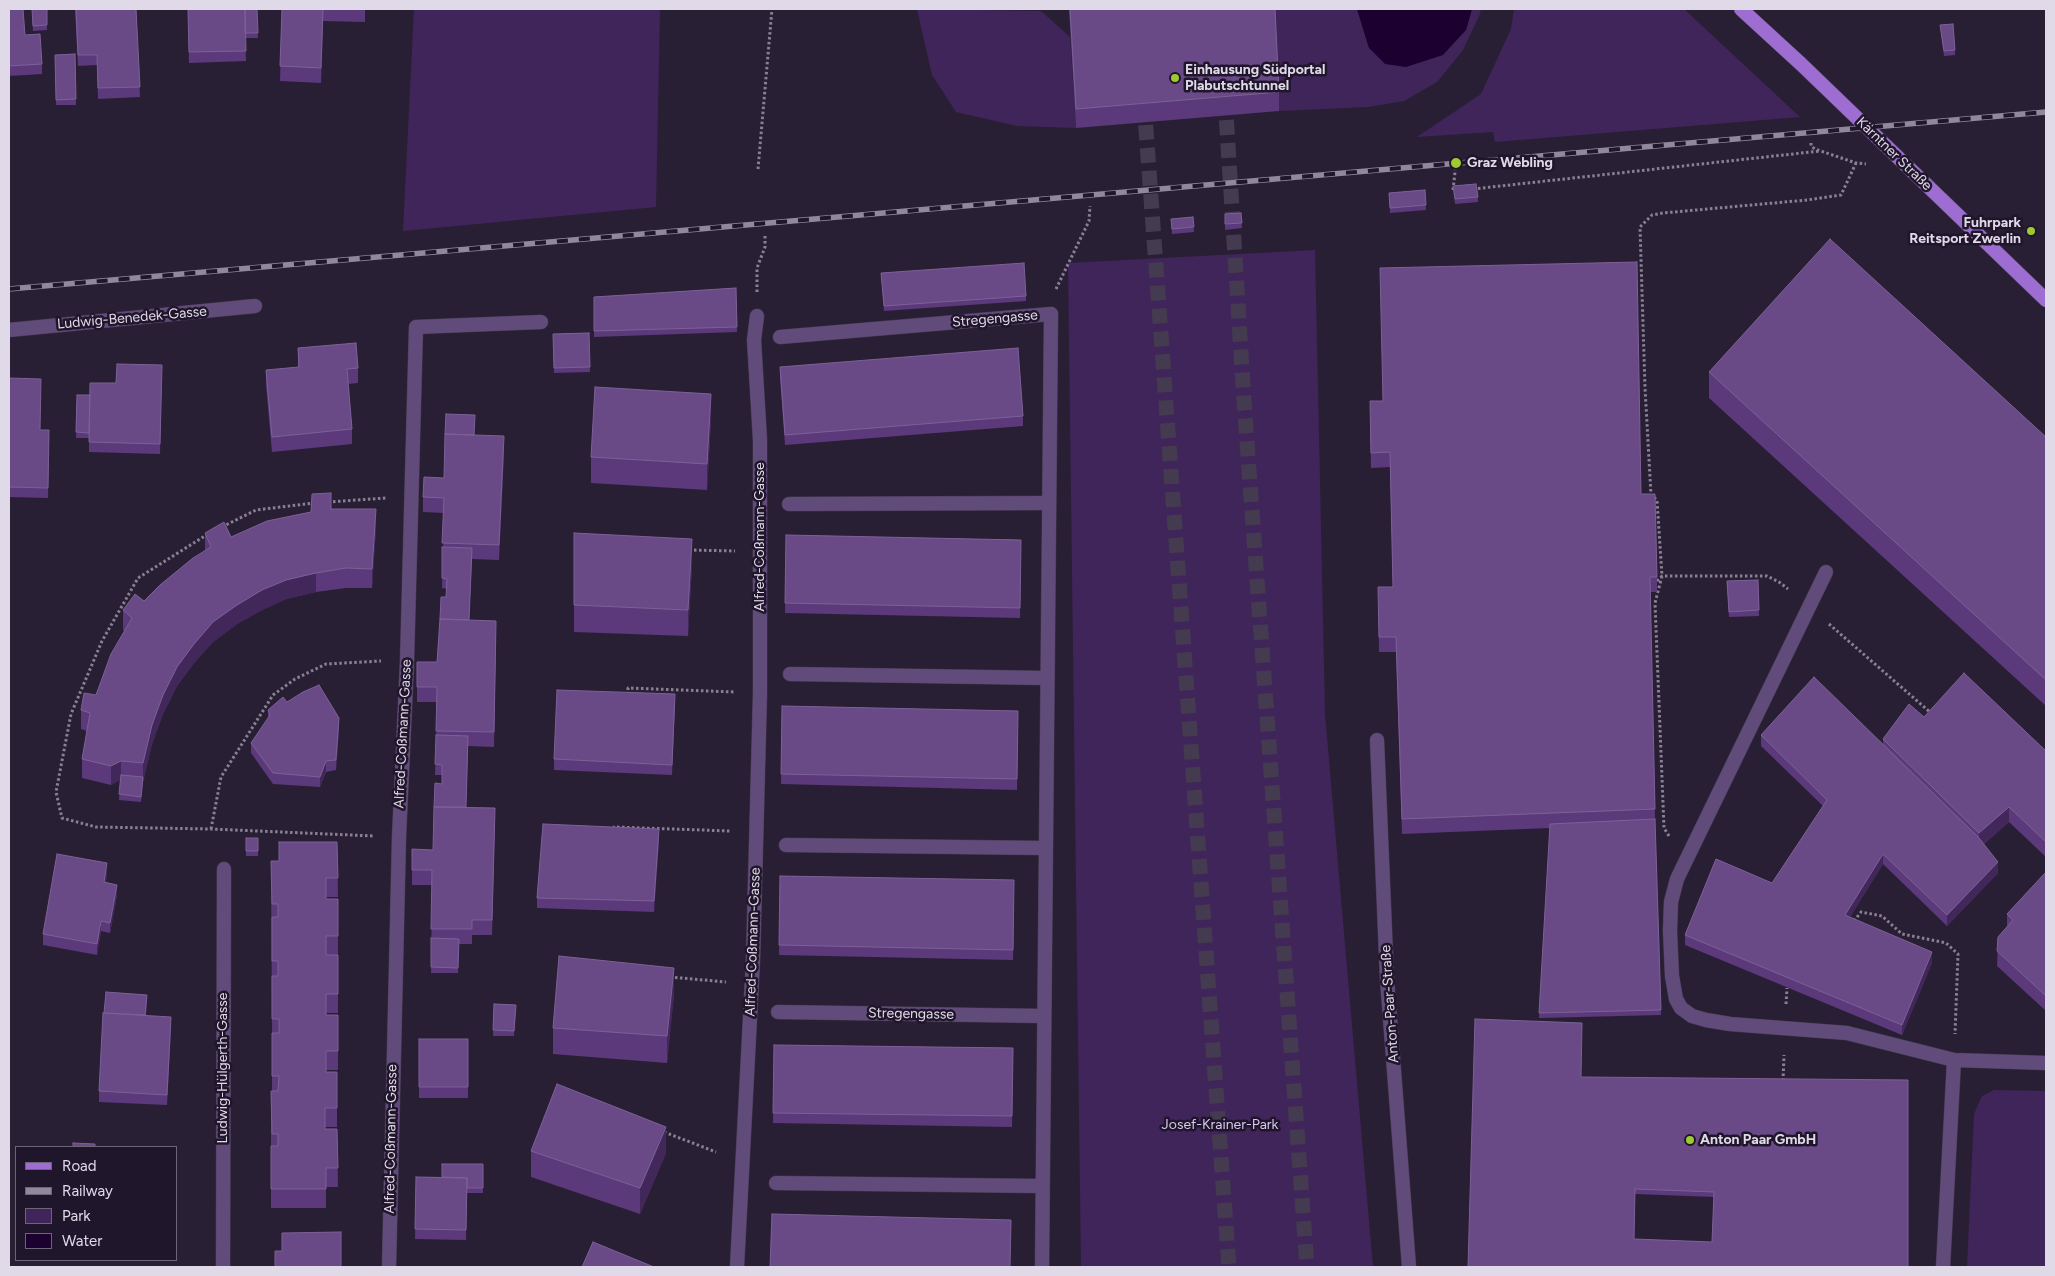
<!DOCTYPE html>
<html>
<head>
<meta charset="utf-8">
<style>
  body { margin:0 }
  #map { position:relative; width:2055px; height:1276px; overflow:hidden; background:#291f35; font-family:Figtree,sans-serif }
  canvas { display:block }
  .frame { position:absolute; inset:0; border:10px solid #e0d9e8; pointer-events:none }
  .legend { position:absolute; left:15px; top:1146px; width:162px; height:115px; box-sizing:border-box; background:#20162b; border:1px solid #6d6477; margin:0; padding:6px 9px; list-style:none; font-size:15px; color:#e0d9e8 }
  .legend li { display:flex; align-items:center; gap:10px; height:25px }
  .legend b { width:25px; border:1px solid #6d6477 }
</style>
</head>
<body>
<div id="map">
<canvas width="2055" height="1276"></canvas>
<div class="frame"></div>
<ul class="legend">
<li><b style="height:6px;background:#9e6dd1"></b>Road</li>
<li><b style="height:6px;background:#91899b"></b>Railway</li>
<li><b style="height:14px;background:#40255a"></b>Park</li>
<li><b style="height:14px;background:#1b0030"></b>Water</li>
</ul>
</div>
<script>
const ctx = document.querySelector('canvas').getContext('2d');
ctx.lineJoin = 'round';
function fill(path, color) { ctx.fillStyle = color; ctx.fill(path, 'evenodd'); }
const shape = rows => new Path2D(rows.map(r => 'M' + r).join(''));
function trace(path, color, width, dash) { ctx.strokeStyle = color; ctx.lineWidth = width; ctx.lineCap = dash ? 'butt' : 'round'; ctx.setLineDash(dash || []); ctx.stroke(path); }
function write(font, color, halo, rows, align = 'center') {
  ctx.font = font + ' Figtree,sans-serif'; ctx.lineWidth = 5; ctx.setLineDash([]); ctx.textBaseline = 'middle'; ctx.strokeStyle = halo; ctx.fillStyle = color; for (const [text, x, y, turn = 0] of rows) {
    ctx.save(); ctx.translate(x, y); ctx.rotate((+turn || 0) * Math.PI / 180); ctx.textAlign = isNaN(turn) ? turn : align; if (halo) ctx.strokeText(text, 0, 0); ctx.fillText(text, 0, 0); ctx.restore();
  }
}
fill(shape([
  [414,9,660,9,656,207,403,231],
  [917,9,1041,11,1070,37,1076,128,1017,126,956,112,932,75],
  [1274,9,1357,9,1369,48,1466,30,1472,9,1481,9,1480,14,1463,50,1437,82,1404,101,1368,107,1279,111],
  [1514,9,1684,9,1800,117,1495,142,1493,132,1417,137,1481,94,1511,29],
  [1315,250,1325,714,1373,1267,1081,1267,1068,263],
  [1994,1090,2046,1091,2046,1267,1967,1267,1974,1114,1982,1096]
]), '#40255a');
fill(shape([
  [1357,9,1472,9,1466,30,1443,55,1406,67,1385,64,1369,48]
]), '#1b0030');
trace(shape([
  [1225,97,1244,401,1307,1267],
  [1144,102,1229,1267]
]), '#443b50', 15, [15, 8]);
const service = shape([
  [780,337,1051,314],
  [789,504,1049,503],
  [1826,572,1677,879,1671,902,1670,931,1672,976,1676,999,1681,1008,1692,1016,1706,1020,1730,1024,1847,1033,1954,1060],
  [790,674,1047,678],
  [1377,740,1387,979,1409,1267],
  [786,845,1045,848],
  [778,1012,1044,1016],
  [776,1183,1042,1186],
  [1943,1267,1954,1060,2046,1063]
]);
const minor = shape([
  [9,330,255,306],
  [223,1267,224,869],
  [389,1267,399,837,407,662,416,327,541,322],
  [737,1267,753,960,760,693,760,440,754,340,757,316],
  [1042,1267,1051,314]
]);
const primary = shape([
  [1741,9,1801,64,2046,300]
]);
trace(service, '#43394e', 15);
trace(minor, '#43394e', 15);
trace(primary, '#43394e', 15);
trace(shape([
  [1811,143,1811,146,1815,149,1856,163,1866,164],
  [758,169,772,9],
  [1473,189,1820,151],
  [1453,190,1456,163],
  [1056,289,1089,221,1090,206],
  [757,292,757,268,765,247,765,234],
  [328,502,386,498],
  [222,527,256,510,314,503],
  [208,534,138,578,102,641,71,714,56,792,62,818,96,827,211,829,374,836],
  [689,550,735,551],
  [1657,581,1662,576,1767,576,1779,582,1788,589],
  [1829,624,1931,713],
  [628,695,628,688,735,692],
  [211,829,221,777,273,695,295,679,326,664,381,661],
  [614,829,614,827,730,831],
  [1669,836,1664,828,1655,603,1662,576,1657,500,1651,495,1645,388,1640,227,1652,215,1663,213,1807,200,1841,195,1856,163],
  [1854,921,1861,912,1882,916,1902,934,1946,943,1958,954,1955,1034],
  [670,977,726,982],
  [1786,1004,1787,988],
  [1783,1081,1784,1055],
  [664,1132,716,1152]
]), '#898193', 3, [2.5, 2.5]);
trace(service, '#614b7a', 14);
trace(minor, '#614b7a', 14);
trace(primary, '#9e6dd1', 14);
const rail = shape([
  [9,289,2046,112]
]);
trace(rail, '#91899b', 5.5);
trace(rail, '#20162b', 4, [11]);
fill(shape([
  [9,9,42,64,42,74,9,76],
  [32,9,47,9,47,30,33,31],
  [75,9,136,9,140,97,98,99,97,65,78,66],
  [188,9,257,9,258,38,245,38,245,31,246,61,189,63],
  [282,9,365,9,365,22,323,21,321,83,280,81],
  [1069,9,1275,9,1279,92,1279,111,1076,128],
  [1940,25,1955,50,1955,55,1944,56],
  [75,54,76,105,56,105,55,55],
  [1453,186,1478,197,1478,202,1455,204],
  [1425,190,1426,210,1390,213,1389,193],
  [1241,213,1242,228,1225,230,1225,214],
  [1193,217,1194,232,1172,234,1171,219],
  [881,273,1026,296,1026,301,884,311],
  [736,288,737,332,594,337,594,297],
  [589,333,590,372,554,373,553,334],
  [298,348,358,368,358,383,348,384,352,429,352,444,272,452,266,385,266,370,298,367],
  [162,365,160,454,89,452,89,438,76,438,77,395,90,395,116,383],
  [780,367,1023,416,1023,426,785,445,780,377],
  [1709,372,2046,437,2046,706,1709,398],
  [9,378,40,430,49,430,48,498,9,497],
  [1370,416,1641,494,1657,577,1657,592,1650,592,1655,819,1661,1015,1539,1018,1550,828,1402,834,1396,652,1379,652,1378,587,1393,587,1390,467,1371,468],
  [711,420,707,490,591,483,591,457],
  [474,435,504,451,499,560,472,559,469,620,496,636,494,747,468,746,466,807,495,823,492,935,472,935,472,944,459,944,458,973,431,973,432,885,412,885,412,849,433,850,442,784,442,775,435,775,437,702,417,702,417,687,437,662,446,597,447,589,442,588,444,513,423,512,423,497,444,478],
  [331,509,376,528,372,588,346,588,316,592,286,599,262,610,237,624,213,642,194,663,177,686,163,714,152,744,143,782,141,802,119,800,120,780,111,785,82,778,82,759,87,731,81,729,81,710,96,695,125,631,123,630,123,610,144,601,205,551,205,533,231,537],
  [574,533,692,565,688,636,574,632],
  [786,535,1021,540,1020,618,785,613],
  [1758,580,1759,616,1729,617,1727,581],
  [287,702,339,729,336,770,326,772,320,787,273,784,251,753,251,743,268,719,268,710],
  [675,704,672,775,554,770,554,759],
  [782,706,1018,711,1017,790,781,784],
  [1924,717,2046,751,2046,857,2009,822,1984,844,1998,873,1947,926,1883,864,1850,917,1932,963,1902,1035,1685,945,1685,935,1772,883,1823,806,1761,746,1761,735,1883,745,1883,739],
  [246,838,258,838,258,856,246,856],
  [659,840,654,912,537,908,537,898],
  [337,842,338,897,326,897,326,899,338,936,338,1013,326,1013,326,1015,338,1015,338,1070,326,1070,326,1072,337,1072,337,1127,325,1127,325,1129,337,1129,338,1187,326,1187,326,1208,271,1208,271,1091,272,1091,272,1033,271,861,279,861],
  [2046,872,2046,1011,1997,966,1998,937,2007,927,2007,914],
  [107,873,106,882,117,895,110,933,101,931,97,955,43,945,43,934],
  [780,876,1014,880,1013,960,779,955],
  [674,994,667,1063,553,1054,553,1028],
  [147,1001,146,1015,171,1027,167,1105,99,1102,99,1091],
  [494,1004,516,1005,514,1036,493,1036],
  [419,1039,468,1039,468,1098,419,1098],
  [774,1045,1013,1048,1012,1127,773,1123],
  [1581,1077,1908,1267,1468,1267],
  [1635,1194,1714,1197,1712,1242,1634,1239],
  [531,1151,666,1153,640,1214,531,1177],
  [483,1164,483,1193,467,1193,467,1188,466,1240,415,1239,416,1177,442,1177]
]), '#5b397b');
fill(shape([
  [323,9,323,21,321,83,321,68],
  [711,394,711,420,707,490,707,464],
  [504,436,504,451,499,560,499,545],
  [376,509,376,528,372,588,372,569],
  [692,539,692,565,688,636,688,610],
  [316,573,316,592,286,599,262,610,237,624,213,642,194,663,177,686,163,714,152,744,143,782,143,763,152,725,163,695,177,667,194,644,213,622,237,605,262,590,286,580],
  [339,718,339,729,336,770,336,760],
  [121,761,121,780,111,785,111,766],
  [326,761,326,772,320,787,320,777],
  [2009,807,2009,822,1979,848,1979,833],
  [659,829,659,840,654,912,654,901],
  [1883,854,1883,864,1845,925,1845,915],
  [1998,862,1998,873,1947,926,1947,915],
  [107,863,107,873,104,892,104,882],
  [117,885,117,895,110,933,110,923],
  [101,921,101,931,97,955,97,944],
  [1932,952,1932,963,1902,1035,1902,1025],
  [674,968,674,994,667,1063,667,1036],
  [171,1017,171,1027,167,1105,167,1095],
  [666,1127,666,1153,640,1214,640,1188]
]), '#41275a');
const building = shape([
  [9,9,23,9,25,35,40,34,42,64,9,66,9,9],
  [32,9,47,9,47,25,33,26,32,9],
  [76,9,136,9,140,87,98,88,97,55,78,55,76,9],
  [188,9,245,9,246,51,189,52,188,9],
  [245,9,257,9,258,33,245,33,245,9],
  [282,9,323,9,321,68,280,66,282,9],
  [1070,9,1275,9,1279,92,1076,109,1070,9],
  [1953,24,1955,50,1944,51,1940,25,1953,24],
  [75,54,76,99,56,100,55,55,75,54],
  [1476,184,1478,197,1455,199,1453,186,1476,184],
  [1425,190,1426,205,1390,208,1389,193,1425,190],
  [1241,213,1242,223,1225,224,1225,214,1241,213],
  [1193,217,1194,227,1172,229,1171,219,1193,217],
  [1830,239,2046,437,2046,680,1709,372,1830,239],
  [1637,262,1641,494,1655,494,1657,577,1650,577,1655,809,1402,819,1396,637,1379,637,1378,587,1393,587,1390,452,1371,453,1370,401,1383,401,1380,268,1637,262],
  [1024,263,1026,296,884,306,881,273,1024,263],
  [736,288,737,327,594,331,594,297,736,288],
  [589,333,590,367,554,368,553,334,589,333],
  [356,343,358,368,347,369,352,429,272,437,266,370,299,367,298,348,356,343],
  [1018,348,1023,416,785,435,780,367,1018,348],
  [117,364,162,365,160,444,89,442,90,383,116,383,117,364],
  [9,378,41,379,40,430,49,430,48,488,9,487,9,378],
  [595,387,711,394,707,464,591,457,595,387],
  [77,395,90,395,89,433,76,432,77,395],
  [446,414,475,415,474,435,445,434,446,414],
  [445,434,504,436,499,545,442,543,444,498,423,497,424,477,444,478,445,434],
  [331,493,331,509,376,509,372,569,346,568,316,573,286,580,262,590,237,605,213,622,194,644,177,667,163,695,152,725,143,763,121,761,111,766,82,759,90,713,81,710,84,693,96,695,111,654,132,618,123,610,135,594,144,601,160,585,193,558,211,547,205,533,224,522,231,537,267,521,311,512,312,494,331,493],
  [574,533,692,539,688,610,574,605,574,533],
  [786,535,1021,540,1020,608,785,603,786,535],
  [442,547,472,548,469,620,440,619,441,597,446,597,447,579,442,578,442,547],
  [1758,580,1759,610,1729,612,1727,581,1758,580],
  [440,619,496,621,494,732,436,731,437,687,417,687,417,662,437,662,440,619],
  [1964,673,2046,751,2046,842,2009,807,1979,833,1883,739,1909,704,1924,717,1964,673],
  [1814,677,1979,838,1998,862,1947,915,1883,854,1845,915,1932,952,1902,1025,1685,935,1716,859,1772,883,1827,800,1761,735,1814,677],
  [319,685,339,718,336,760,326,761,320,777,273,773,251,743,270,715,268,710,283,697,287,702,303,692,319,685],
  [557,690,675,694,672,765,554,759,557,690],
  [782,706,1018,711,1017,779,781,774,782,706],
  [436,735,468,736,466,807,434,807,435,783,442,784,442,765,435,764,436,735],
  [121,775,143,777,141,797,119,794,121,775],
  [434,807,495,808,492,920,472,920,472,929,431,929,432,870,412,870,412,849,433,850,434,807],
  [1655,819,1661,1010,1539,1013,1550,824,1655,819],
  [543,824,659,829,654,901,537,898,543,824],
  [246,838,258,838,258,851,246,851,246,838],
  [279,842,337,842,338,878,326,878,326,899,338,899,338,936,326,936,326,955,338,955,338,994,326,994,326,1015,338,1015,338,1051,326,1051,326,1072,337,1072,337,1108,325,1108,325,1129,337,1129,338,1168,326,1168,326,1189,271,1189,271,1146,278,1146,278,1134,272,1134,271,1091,278,1091,279,1076,272,1076,272,1033,279,1033,279,1019,272,1019,272,976,278,976,278,961,272,961,272,917,278,917,278,904,272,904,271,861,279,861,279,842],
  [57,854,107,863,104,882,117,885,110,923,101,921,97,944,43,934,57,854],
  [2046,872,2046,996,1997,951,1998,937,2013,920,2007,914,2046,872],
  [780,876,1014,880,1013,950,779,945,780,876],
  [431,938,459,939,458,968,431,967,431,938],
  [559,956,674,968,667,1036,553,1028,559,956],
  [106,992,147,995,145,1015,104,1013,106,992],
  [494,1004,516,1005,514,1031,493,1030,494,1004],
  [103,1013,171,1017,167,1095,99,1091,103,1013],
  [1475,1019,1582,1023,1581,1077,1908,1080,1908,1267,1468,1267,1475,1019],
  [1635,1189,1714,1192,1712,1242,1634,1239,1635,1189],
  [419,1039,468,1039,468,1087,419,1087,419,1039],
  [774,1045,1013,1048,1012,1116,773,1113,774,1045],
  [557,1084,666,1127,640,1188,531,1151,557,1084],
  [73,1143,95,1144,95,1147,73,1147,73,1143],
  [442,1164,483,1164,483,1188,467,1188,467,1178,442,1177,442,1164],
  [416,1177,467,1178,466,1230,415,1229,416,1177],
  [772,1214,1011,1220,1010,1267,770,1267,772,1214],
  [341,1232,341,1267,275,1267,275,1251,282,1251,282,1233,341,1232],
  [593,1242,654,1267,582,1267,593,1242]
]);
fill(building, '#694a87');
trace(building, '#7c6196', 1);
for (const [x, y, r, color] of [
  [1175,78,5,"#9dca2f"],
  [1456,163,6,"#9dca2f"],
  [2031,231,5,"#9dca2f"],
  [1690,1140,5,"#9dca2f"]
]) { const dot = new Path2D(); dot.arc(x, y, r, 0, 2 * Math.PI); ctx.fillStyle = color; ctx.fill(dot); trace(dot, '#20162b', 2); }
write('bold 14px', '#e0d9e8', '#20162b', [
  ["Einhausung Südportal",1185,70],
  ["Plabutschtunnel",1185,86],
  ["Graz Webling",1467,163],
  ["Fuhrpark",2021,223,"right"],
  ["Reitsport Zwerlin",2021,239,"right"],
  ["Anton Paar GmbH",1700,1140]
], 'left');
write('14px', '#e0d9e8', '#20162b', [
  ["Kärntner Straße",1894,154,44],
  ["Ludwig-Benedek-Gasse",132,318,-5],
  ["Stregengasse",995,319,-5],
  ["Alfred-Coßmann-Gasse",760,537,-90],
  ["Alfred-Coßmann-Gasse",403,734,-87],
  ["Alfred-Coßmann-Gasse",753,942,-88],
  ["Anton-Paar-Straße",1390,1004,-94],
  ["Stregengasse",911,1014,1],
  ["Ludwig-Hülgerth-Gasse",223,1068,-90],
  ["Alfred-Coßmann-Gasse",391,1139,-89]
]);
write('14px', '#d9c7f0', '#20162b', [
  ["Josef-Krainer-Park",1220,1125]
]);
</script>
</body>
</html>
